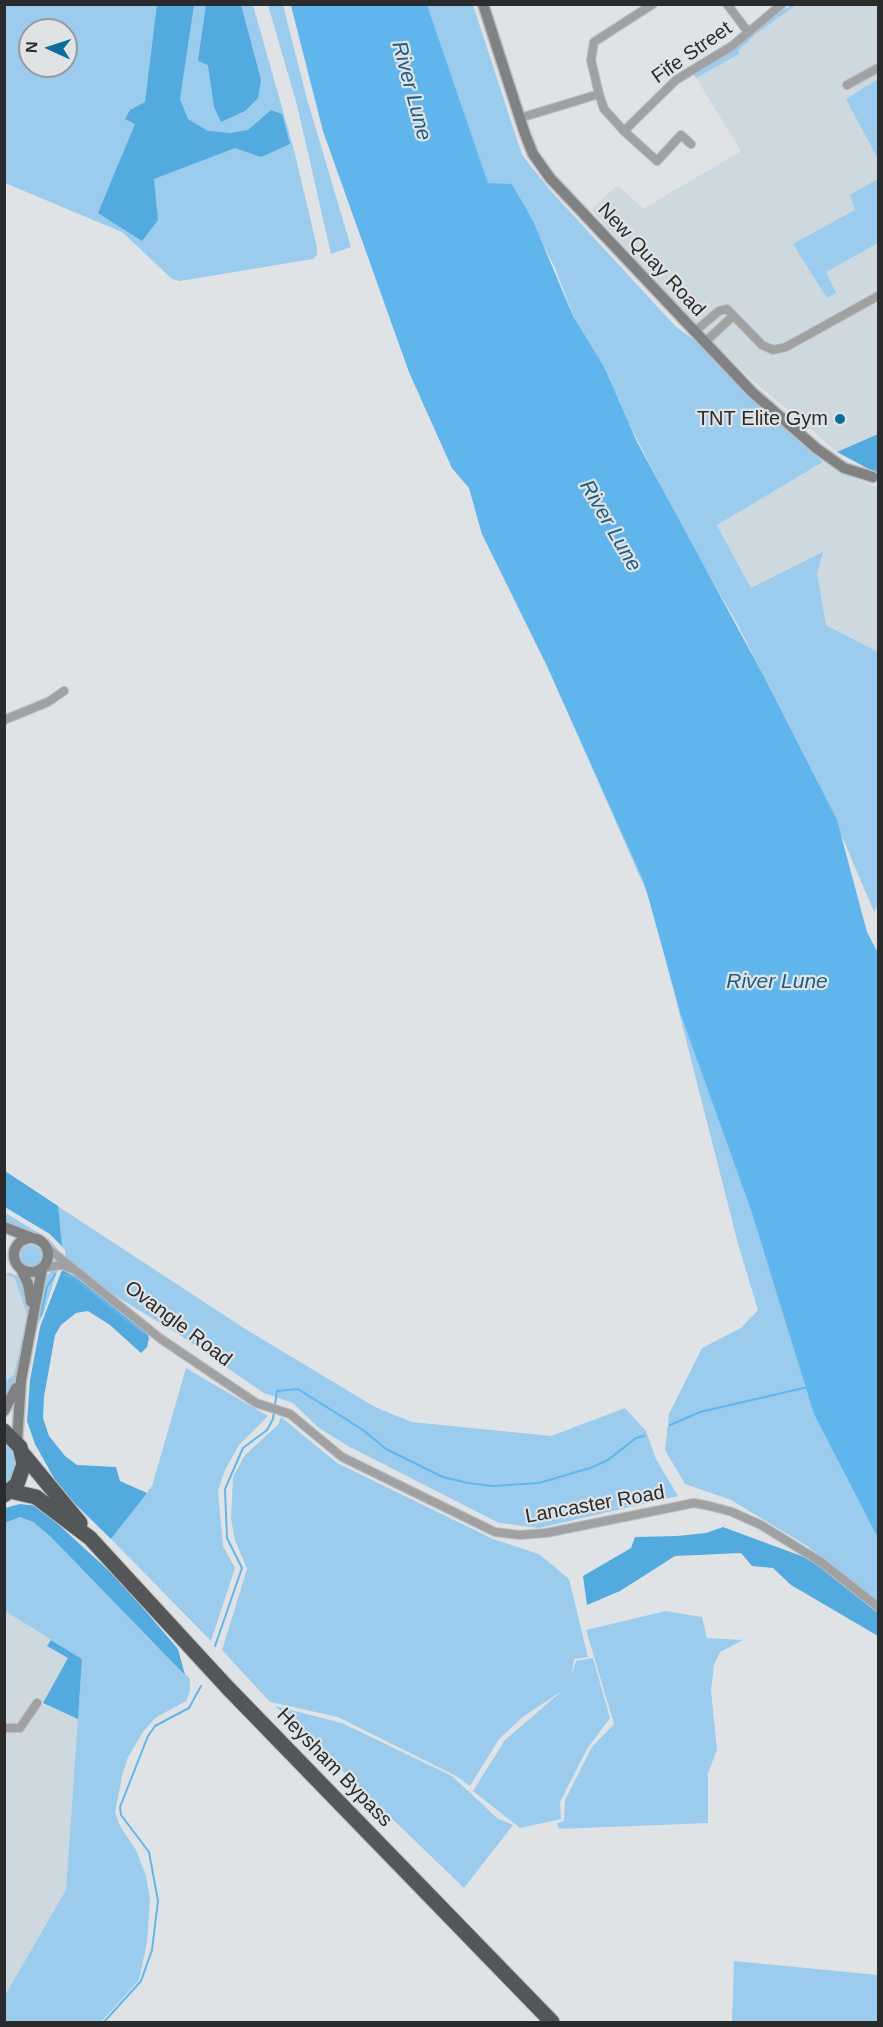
<!DOCTYPE html>
<html>
<head>
<meta charset="utf-8">
<style>
  body { margin:0 }
  #map { position:relative; width:883px; height:2027px; overflow:hidden; background:#e0e3e6; font-family:Helvetica,sans-serif }
  canvas { display:block }
  .frame { position:absolute; inset:0; border:6px solid #2a2b2c; pointer-events:none }
  .north { position:absolute; left:18px; top:18px; width:60px; height:60px; box-sizing:border-box; background:#e0e3e6; border:2px solid #97999c; border-radius:50%; rotate:273deg; font-size:16px; font-weight:700; line-height:24px; text-align:center; color:#2a2b2c }
  .north::after { content:''; display:block; margin:auto; width:21px; height:27px; background:#0d6c9a; clip-path:polygon(50% 0,100% 100%,50% 72%,0 100%) }
</style>
</head>
<body>
<div id="map">
<canvas width="883" height="2027"></canvas>
<div class="frame"></div>
<div class="north">N</div>
</div>
<script>
const ctx = document.querySelector('canvas').getContext('2d');
ctx.lineJoin = 'round';
function fill(path, color) { ctx.fillStyle = color; ctx.fill(path, 'evenodd'); }
const shape = rows => new Path2D(rows.map(r => 'M' + r).join(''));
function trace(path, color, width, dash) { ctx.strokeStyle = color; ctx.lineWidth = width; ctx.lineCap = dash ? 'butt' : 'round'; ctx.setLineDash(dash || []); ctx.stroke(path); }
function write(font, color, halo, rows, align = 'center') {
  ctx.font = font + ' Helvetica,sans-serif'; ctx.lineWidth = 4.5; ctx.setLineDash([]); ctx.textBaseline = 'middle'; ctx.strokeStyle = halo; ctx.fillStyle = color; for (const [text, x, y, turn = 0] of rows) {
    ctx.save(); ctx.translate(x, y); ctx.rotate((+turn || 0) * Math.PI / 180); ctx.textAlign = isNaN(turn) ? turn : align; if (halo) ctx.strokeText(text, 0, 0); ctx.fillText(text, 0, 0); ctx.restore();
  }
}
fill(shape([
  [796,5,878,5,878,434,837,452,751,379,688,319,591,209,618,185,643,209,741,151,696,78,739,54,739,50,755,35],
  [826,461,840,473,878,488,878,652,826,625,817,573,751,588,717,524],
  [4,1274,20,1279,27,1315,14,1375,4,1402],
  [5,1611,82,1659,66,1890,5,1995]
]), '#ced8df');
fill(shape([
  [4,5,253,5,294,150,317,247,317,255,313,259,180,281,172,279,122,232,5,183],
  [30,30,66,30,66,66,30,66],
  [268,5,283,5,307,99,351,247,331,254,297,105],
  [291,5,878,1118,878,1602,807,1546,731,1500,685,1484,665,1450,669,1414,702,1348,741,1328,758,1310,738,1244,651,902,547,666,482,534,469,488,452,468,409,372,323,131],
  [426,5,473,5,522,155,551,191,675,326,697,342,823,462,717,525,751,588,823,552,817,573,826,625,878,652,878,905,874,912,844,841,740,629,685,533,573,315,555,268,512,184,488,184],
  [792,5,796,5,755,35,739,50,739,54,696,78,692,72,724,57,724,54,743,42,769,17],
  [878,79,878,159,846,99],
  [878,179,878,243,826,272,836,293,827,298,793,244,855,210,850,195],
  [4,1171,247,1330,375,1407,412,1422,551,1436,625,1408,646,1431,656,1459,678,1496,539,1528,499,1523,348,1446,319,1428,293,1403,264,1393,178,1334,114,1295,66,1259,65,1250,50,1234,5,1207],
  [4,1212,50,1240,63,1256,43,1236,17,1229,5,1222],
  '20 1256a11 11 0 1 1 22 0a11 11 0 1 1-22 0Z',
  [58,1269,43,1315,37,1326,46,1277,51,1271],
  [10,1273,20,1277,28,1297,28,1312,16,1378,5,1402,4,1383,14,1374,27,1315,15,1278,5,1274],
  [186,1368,268,1416,239,1445,225,1470,218,1491,223,1546,235,1568,211,1641,111,1539,152,1486],
  [281,1417,337,1463,493,1539,539,1554,569,1579,588,1657,574,1659,572,1674,576,1661,593,1658,610,1718,587,1749,560,1802,561,1819,520,1828,473,1791,505,1740,562,1691,524,1716,499,1739,470,1786,456,1776,338,1717,270,1702,222,1650,247,1569,235,1540,231,1519,233,1477,245,1455,278,1425],
  [4,1440,16,1456,16,1466,14,1475,4,1486],
  [20,1517,33,1522,52,1537,190,1679,190,1691,186,1701,155,1718,143,1732,128,1757,122,1776,115,1813,120,1826,136,1850,146,1876,150,1899,147,1942,139,1980,101,2022,5,2022,5,1995,66,1890,82,1659,5,1611,5,1523],
  [666,1611,702,1617,707,1638,743,1640,720,1652,714,1665,711,1690,717,1750,708,1773,708,1823,559,1829,557,1823,564,1821,565,1800,592,1747,614,1724,586,1630],
  [275,1706,342,1723,452,1776,497,1818,513,1825,464,1888],
  [734,1961,878,1975,878,2022,732,2022]
]), '#9bccee');
fill(shape([
  [157,5,194,5,180,99,188,119,208,131,231,133,248,130,271,110,282,114,290,144,261,157,235,148,154,179,158,220,142,241,98,213,135,124,125,119,130,110,145,102],
  [206,5,241,5,261,80,258,98,245,111,221,122,214,107,208,65,198,61],
  [878,434,878,474,837,452],
  [5,1171,58,1206,62,1246,50,1234,5,1207],
  [62,1270,80,1279,147,1333,149,1338,147,1347,141,1353,110,1325,88,1311,76,1313,61,1325,55,1335,44,1397,43,1418,49,1436,65,1456,77,1465,116,1467,120,1481,147,1493,111,1539,60,1489,35,1444,27,1421,30,1380,40,1327],
  [20,1504,38,1506,118,1579,178,1649,185,1675,51,1537,33,1522,20,1517,5,1523,5,1508],
  [723,1527,812,1560,878,1612,878,1636,791,1585,773,1568,752,1566,741,1553,675,1556,620,1591,587,1605,583,1576,631,1548,635,1537,677,1536,706,1533],
  [51,1640,82,1659,78,1719,43,1703,68,1658,47,1646]
]), '#53aadf');
fill(shape([
  [291,5,427,5,488,183,512,184,533,221,573,316,604,367,637,442,762,673,837,820,867,932,878,953,878,1538,814,1414,752,1213,681,1015,644,882,547,666,482,534,469,488,452,468,409,372,323,131]
]), '#60b6ec');
trace(shape([
  [64,1275,73,1277,143,1333],
  [41,1315,47,1287,55,1274],
  [670,1425,700,1412,808,1387],
  [215,1646,242,1568,227,1538,225,1489,243,1448,267,1430,273,1419,277,1391,298,1389,363,1430,386,1449,443,1477,468,1483,493,1486,539,1483,590,1468,608,1460,636,1438,644,1436],
  [104,2022,141,1981,152,1950,158,1901,149,1852,121,1815,120,1807,148,1736,155,1726,189,1708,201,1686]
]), '#60b6ec', 2);
const street = shape([
  [727,4,748,32],
  [847,85,878,68],
  [599,94,591,60,594,42,653,4],
  [520,118,599,94,604,109,624,131,676,80,732,46,782,4],
  [624,131,657,161,681,135,691,144],
  [694,332,719,311,727,309,762,345,773,350,786,347,878,296],
  [704,343,733,316],
  [4,720,48,702,64,691],
  [42,1268,62,1265,75,1270,45,1246],
  [75,1270,161,1339,256,1403,290,1414,342,1457,495,1532,520,1535,546,1533,694,1503,710,1506,732,1512,761,1525,821,1562,878,1607],
  [4,1728,20,1728,37,1703]
]);
const secondary = shape([
  [483,4,525,134,533,154,550,178,752,392,816,448,844,468,873,477],
  [4,1227,32,1238],
  '14 1255a17 17 0 1 1 34 0a17 17 0 1 1-34 0Z',
  [22,1271,28,1284,31,1302],
  [4,1411,16,1388],
  [17,1442,21,1380,42,1269]
]);
const highway = shape([
  [4,1431,20,1447,24,1464,17,1484,4,1495],
  [23,1454,80,1523],
  [10,1491,36,1497,90,1538,227,1687,552,2022]
]);
trace(street, '#bcbec1', 10);
trace(secondary, '#bcbec1', 13);
trace(highway, '#bcbec1', 17);
trace(street, '#9fa1a2', 8);
trace(secondary, '#7f8182', 10);
trace(highway, '#545759', 15);
for (const [x, y, r, color] of [
  [840,419,6,"#0d6c9a"]
]) { const dot = new Path2D(); dot.arc(x, y, r, 0, 2 * Math.PI); ctx.fillStyle = color; ctx.fill(dot); trace(dot, '#e0e3e6', 2); }
write('20px', '#2a2b2c', '#e0e3e6', [
  ["Fife Street",692,53,-35],
  ["New Quay Road",651,260,47],
  ["Ovangle Road",178,1324,37],
  ["Lancaster Road",595,1505,-10],
  ["Heysham Bypass",334,1768,46]
]);
write('20px', '#2a2b2c', '#e0e3e6', [
  ["TNT Elite Gym",828,419]
], 'right');
write('italic 21px', '#1e5d82', '#e0e3e6', [
  ["River Lune",411,91,75],
  ["River Lune",610,526,60],
  ["River Lune",777,982]
]);
</script>
</body>
</html>
